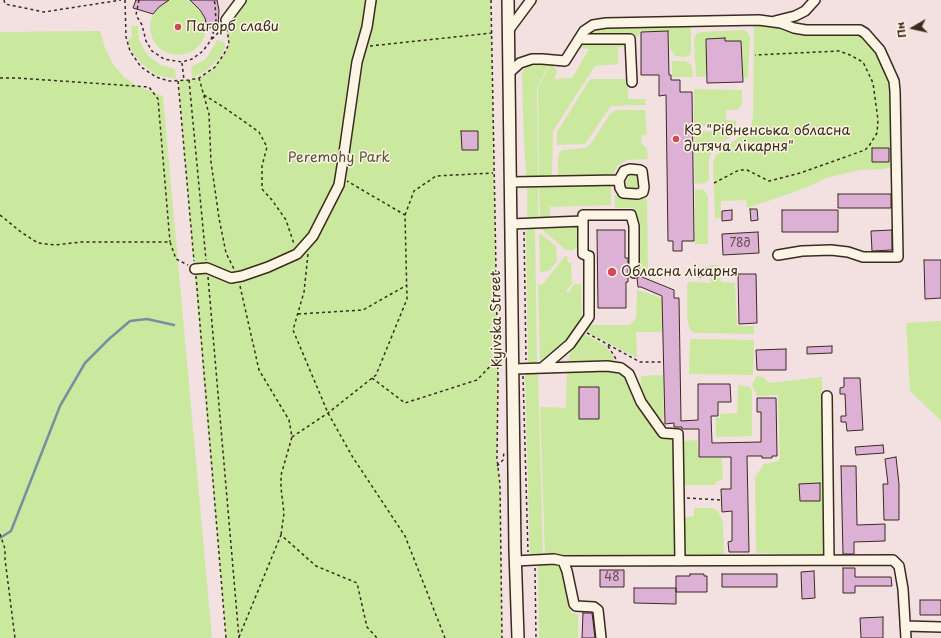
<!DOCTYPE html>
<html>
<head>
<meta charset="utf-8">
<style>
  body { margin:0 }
  #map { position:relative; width:941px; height:638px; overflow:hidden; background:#f2e1e0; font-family:"Playpen Sans",sans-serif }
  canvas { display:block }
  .north { position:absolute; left:893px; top:8px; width:40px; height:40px; -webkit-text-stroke:3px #fcf5e5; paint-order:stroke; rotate:261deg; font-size:11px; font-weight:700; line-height:16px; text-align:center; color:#3b2a1e }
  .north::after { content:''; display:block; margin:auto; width:14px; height:18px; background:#3b2a1e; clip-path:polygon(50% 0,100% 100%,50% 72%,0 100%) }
</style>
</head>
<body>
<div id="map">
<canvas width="941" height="638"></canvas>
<div class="north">Пн</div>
</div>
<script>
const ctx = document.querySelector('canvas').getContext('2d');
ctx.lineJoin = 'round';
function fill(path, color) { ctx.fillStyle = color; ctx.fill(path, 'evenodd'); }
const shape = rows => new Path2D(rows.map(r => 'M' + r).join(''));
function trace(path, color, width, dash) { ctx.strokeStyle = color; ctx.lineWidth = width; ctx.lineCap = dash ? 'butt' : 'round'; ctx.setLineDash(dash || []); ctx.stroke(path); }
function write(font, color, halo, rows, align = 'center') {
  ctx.font = font + ' "Playpen Sans",sans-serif'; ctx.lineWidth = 3; ctx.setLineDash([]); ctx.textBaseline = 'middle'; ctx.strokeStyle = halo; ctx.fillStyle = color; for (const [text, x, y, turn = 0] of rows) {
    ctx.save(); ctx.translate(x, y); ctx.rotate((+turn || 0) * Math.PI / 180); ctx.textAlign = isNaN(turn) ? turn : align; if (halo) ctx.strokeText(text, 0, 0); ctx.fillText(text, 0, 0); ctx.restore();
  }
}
fill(shape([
  '150 27a28 28 0 1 1 56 0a28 28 0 1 1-56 0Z',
  [241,0,491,0,498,378,497,458,500,485,502,638,226,638,178,81,199,78,215,67,224,54,229,44,226,20],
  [754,23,861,34,880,55,893,84,895,162,890,167,884,169,860,170,829,177,805,188,751,207,747,207,746,200,721,201,721,218,715,218,713,163,716,155,748,130,751,127,753,117],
  [131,26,138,26,139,40,148,56,161,65,175,69,176,79,156,75,141,63,133,53,128,41,132,37],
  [684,26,690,27,691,30,691,52,690,55,686,57,675,56,670,48,669,31,640,31,639,36,588,36,589,32,595,28],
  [744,30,748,33,750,37,748,77,743,79,742,41,725,41,725,38,706,38,706,76,696,77,694,39,696,34,701,32],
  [100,31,105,48,113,64,124,77,137,86,163,96,212,638,0,638,0,32],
  [217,40,223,42,225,44,225,47,220,58,206,71,192,78,191,67,206,59,211,51],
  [587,42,627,43,627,47,618,47,618,64,595,66,553,131,552,175,551,177,539,177,538,88,550,63,556,69,557,73,555,76,555,79,572,78,589,49,579,48,581,44],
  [672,61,685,61,689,63,692,66,693,77,672,77],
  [535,63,549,63,537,88,538,177,526,177,523,116,522,73,526,67],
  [590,79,628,79,628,99,646,99,645,105,611,106,585,144,557,145,557,132],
  [694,89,742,90,742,105,737,110,726,110,726,120,736,121,736,127,694,126],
  [616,110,645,110,647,134,641,136,642,144,647,149,648,159,628,160,617,166,613,176,558,177,558,156,560,152,563,150,584,148,590,145,610,114],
  [694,131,738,132,717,146,711,153,709,159,709,180,705,183,695,184],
  [631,174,638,174,639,191,626,191,626,182],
  [611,184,611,205,550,207,550,219,540,220,539,186],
  [527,187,538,187,538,220,527,220],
  [695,189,704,190,708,196,708,244,695,244],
  [615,195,641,196,647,199,648,272,636,272,636,218,634,208,615,208],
  [573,226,578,229,579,233,579,246,573,250,566,250,540,228],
  [528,229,535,229,537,363,530,363,528,361,526,232],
  [539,234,541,234,556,246,557,261,549,271,540,272],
  [565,256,567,256,568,263,571,263,572,284,566,291,568,293,574,284,581,284,582,321,568,342,540,363,538,284,542,285],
  [710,265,719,265,721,282,735,283,737,326,754,326,754,334,701,333,695,333,690,330,687,318,687,285,688,282,691,282,710,283],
  [637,290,662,298,662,332,636,332,637,358,587,332,587,325,630,325,636,318],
  [941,321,941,421,910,391,906,323],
  [582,330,586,335,605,345,616,362,568,364,571,345],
  [690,339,754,340,753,375,689,374],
  [607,370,618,371,625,375,663,439,677,439,679,558,563,559,545,556,540,407,566,408,567,371],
  [527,373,538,373,543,556,533,556,530,553,525,376],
  [663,375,664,419,660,419,642,394,641,388,641,376],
  [757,376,763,377,769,383,822,377,827,555,756,553,755,477,764,464,778,461,780,458,778,395,757,396,752,384],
  [799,484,819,484,820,501,800,501],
  [739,385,750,387,752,391,752,436,716,437,716,418,720,418,720,414,737,413,738,387],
  [697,440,698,458,722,458,723,479,716,482,715,485,681,485,681,441],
  [694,508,712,508,718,511,723,522,724,559,683,558,682,518,694,516],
  [554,562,560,565,563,571,571,613,578,614,578,638,539,638,538,564]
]), '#cbe89f');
trace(shape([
  [0,538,11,531,60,406,85,363,109,339,130,321,147,319,174,325]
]), '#758fa3', 2.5);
const building = shape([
  [136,0,169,0,159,7,153,14,133,8,136,0],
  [190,0,217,0,219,10,218,27,207,28,205,18,200,10,190,0],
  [668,31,669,75,671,75,671,80,680,80,680,92,692,92,694,241,682,241,682,251,673,251,673,241,668,241,666,95,659,96,659,75,641,75,641,32,668,31],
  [725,38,725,41,741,41,743,82,707,83,706,39,725,38],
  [461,131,478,131,478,150,462,150,461,131],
  [872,148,889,148,889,162,872,162,872,148],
  [838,194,891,194,891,208,838,208,838,194],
  [750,209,757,209,758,220,751,221,750,209],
  [732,210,732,220,722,221,722,211,732,210],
  [782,210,838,210,838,232,782,232,782,210],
  [597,230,625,230,625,258,628,258,628,282,626,282,626,308,598,308,597,230],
  [892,230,892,250,872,251,871,231,892,230],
  [758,232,759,253,723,255,722,234,758,232],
  [924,260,941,260,941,298,925,299,924,260],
  [709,268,709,276,698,277,697,269,709,268],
  [738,274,756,274,757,323,739,324,738,274],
  [638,277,642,277,674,290,674,298,679,298,681,421,698,420,698,384,730,384,731,402,718,402,718,416,711,416,712,443,761,442,761,412,757,412,757,398,776,398,777,456,772,456,772,458,762,458,762,456,747,456,749,552,729,552,728,542,732,541,732,511,722,512,721,489,731,489,731,457,699,457,699,429,682,429,682,427,674,427,674,423,665,424,662,296,641,287,638,287,637,278,638,277],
  [832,346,832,353,807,354,807,347,832,346],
  [786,349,786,370,757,370,756,350,786,349],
  [844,378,860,378,863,430,847,431,846,422,841,422,841,416,846,416,845,394,840,394,840,388,844,387,844,378],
  [579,387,599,387,599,419,579,419,579,387],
  [883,445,884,453,856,455,855,447,883,445],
  [896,457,899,484,899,520,884,520,883,484,888,484,885,459,896,457],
  [841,466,856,466,857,525,885,524,885,541,854,542,854,554,843,554,841,466],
  [820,483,820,501,800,501,799,484,820,483],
  [843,568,855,568,855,577,891,577,892,586,855,586,855,593,843,593,843,568],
  [600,570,624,570,624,587,600,587,600,570],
  [814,571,815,598,802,599,801,572,814,571],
  [690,574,704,574,704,576,707,576,707,592,676,592,676,576,690,576,690,574],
  [722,574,777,574,777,587,722,587,722,574],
  [634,588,676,588,676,604,634,603,634,588],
  [920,600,941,600,941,615,920,615,920,600],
  [583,613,592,613,595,638,582,638,583,613],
  [883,617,883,638,861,638,860,618,883,617]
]);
fill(building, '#dcb1d5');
trace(building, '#3b2a1e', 1);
const minor = shape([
  [226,20,241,0],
  [775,21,795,16,805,11,815,0],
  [508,31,531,0],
  [579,39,630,39,632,82],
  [509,73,520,63,532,59,542,59,565,61,584,31,593,25,606,23,759,20,781,23,794,28,806,30,860,30,865,33,880,50,894,81,895,91,898,257,863,257,848,252,831,250,802,251,778,255],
  [511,182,619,180,624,171,630,169,640,170,642,171,644,187,643,192,638,194,623,193,620,188,619,180],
  [583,221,583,215,631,215,634,226,634,273],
  [511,224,583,221,583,254,589,256,589,317,570,344,542,368],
  [195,269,207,268,231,278,242,276,268,267,297,254,313,236,339,185,343,160,357,62,367,27,371,0],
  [513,369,607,366,621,368,629,374,641,402,663,433,678,434,680,561],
  [827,396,829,560],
  [515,561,554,559,563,561,567,571,574,604,576,606,594,607,598,610,601,638],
  [563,561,893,560,899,566,903,589,906,638],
  [905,626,941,627]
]);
const major = shape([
  [508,0,515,550,518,638]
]);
trace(minor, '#3b2a1e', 12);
trace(major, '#3b2a1e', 14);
trace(shape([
  [4,0,5,4,44,12,121,0],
  [125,0,126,37,130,51,141,67,156,77,169,81,189,80,199,78,215,67,224,54,229,44,227,28],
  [139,0,136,15,142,25,146,41,152,51,164,59,182,62,192,59,203,51,211,40,214,30,216,21,215,4,214,0],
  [491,0,498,378,497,458,500,485,502,638],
  [212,39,221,30,223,27],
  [370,46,492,33],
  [182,63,184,80],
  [0,78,17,78,149,87,158,99,170,242],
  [199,78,209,114,211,162,219,218,226,253,234,269],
  [189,80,206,260],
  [178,81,194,261],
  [204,95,225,108,259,132,267,147,262,166,262,189,272,200,286,220,294,244],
  [714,183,739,170,747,170,769,181,800,173,865,150,869,146,877,133,878,120,873,83,864,64,861,61,850,55,839,51,755,55],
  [0,215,21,232,38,243,55,245,81,242,170,242,176,259,188,265],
  [405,215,414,191,436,176,493,173],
  [524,232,526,360],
  [308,254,304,292,293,330,328,413,352,456,405,536,445,638],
  [196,276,226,638],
  [208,277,239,638],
  [240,286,259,370,289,420,292,437,281,475,281,488,284,513,281,535],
  [298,314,363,310,407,285],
  [587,333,640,362,664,362],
  [608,346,616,359],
  [523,376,528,552],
  [372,378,405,403,477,380,497,359],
  [292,437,328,413,376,375,407,299,405,215,347,181],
  [497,466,503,460,504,452],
  [687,498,721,500],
  [0,534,5,549,5,559,15,638],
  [535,568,536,638],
  [239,637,281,535,316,566,357,583,367,627,377,638]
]), '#3b2a1e', 1.5, [3, 3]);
trace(minor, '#fcf5e5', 9);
trace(major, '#fcf5e5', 11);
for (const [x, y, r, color] of [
  [178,27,4,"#d1495b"],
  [676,139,4,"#d1495b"],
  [612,272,5,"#d1495b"]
]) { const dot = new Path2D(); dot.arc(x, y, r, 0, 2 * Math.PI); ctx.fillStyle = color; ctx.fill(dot); trace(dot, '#fcf5e5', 1.5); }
write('12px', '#634c4c', null, [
  ["78д",740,244],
  ["48",612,578]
]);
write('14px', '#3b2a1e', '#fcf5e5', [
  ["Пагорб слави",186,27],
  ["КЗ \"Рівненська обласна",684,131],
  ["дитяча лікарня\"",684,147],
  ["Обласна лікарня",621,272]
], 'left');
write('14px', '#585038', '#fcf5e5', [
  ["Peremohy Park",339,158]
]);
write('14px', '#3b2a1e', '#fcf5e5', [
  ["Kyivska Street",497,319,-91]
]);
</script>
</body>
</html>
